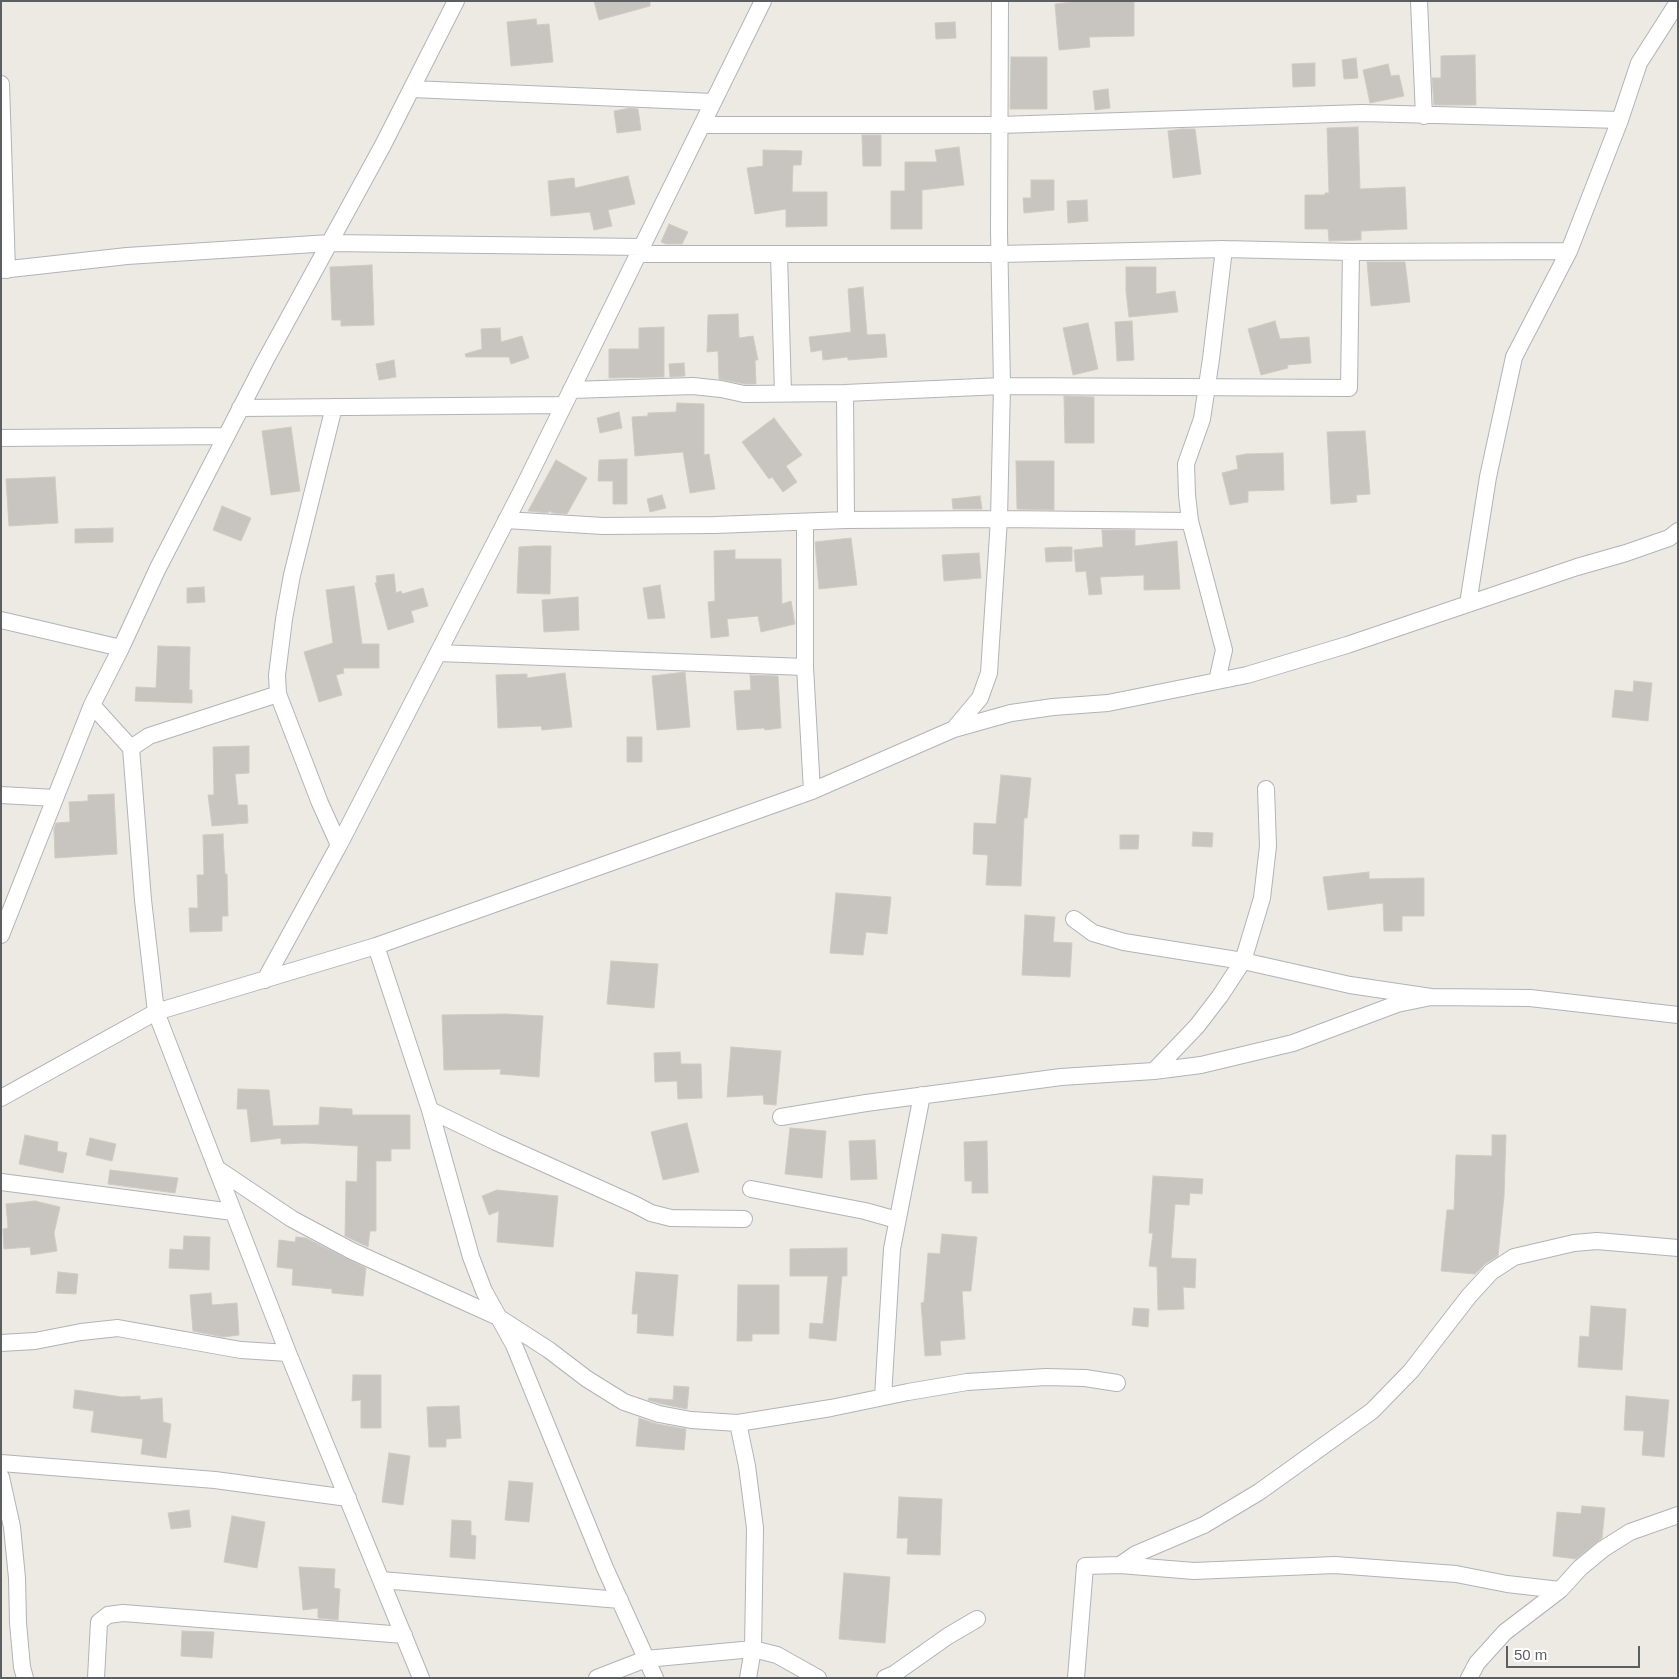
<!DOCTYPE html>
<html>
<head>
<meta charset="utf-8">
<style>
  body { margin:0 }
  #map { position:relative; width:1679px; height:1679px; overflow:hidden; background:#eceae3; font-family:Helvetica,sans-serif }
  canvas { display:block }
  .frame { position:absolute; inset:0; border:2px solid #5b5f62; pointer-events:none }
  .scale { position:absolute; left:1506px; top:1646px; width:134px; height:22px; box-sizing:border-box; border:2px solid #5b5f62; border-top:0; padding-left:6px; font-size:15px; line-height:18px; white-space:nowrap; color:#5b5f62; -webkit-text-stroke:4px #fff; paint-order:stroke }
</style>
</head>
<body>
<div id="map">
<canvas width="1679" height="1679"></canvas>
<div class="frame"></div>
<div class="scale">50 m</div>
</div>
<script>
const ctx = document.querySelector('canvas').getContext('2d');
ctx.lineJoin = 'round';
function fill(path, color) { ctx.fillStyle = color; ctx.fill(path, 'evenodd'); }
const shape = rows => new Path2D(rows.map(r => 'M' + r).join(''));
function trace(path, color, width, dash) { ctx.strokeStyle = color; ctx.lineWidth = width; ctx.lineCap = dash ? 'butt' : 'round'; ctx.setLineDash(dash || []); ctx.stroke(path); }
const building = shape([
  [594,1,650,1,650,6,599,20,594,1],
  [1080,1,1134,1,1134,36,1089,37,1090,47,1059,50,1055,4,1080,1],
  [536,19,537,25,549,24,553,62,511,66,507,22,536,19],
  [955,22,956,38,936,39,935,23,955,22],
  [1475,55,1476,105,1434,105,1432,78,1441,78,1441,56,1475,55],
  [1011,57,1047,57,1047,109,1010,109,1011,57],
  [1356,58,1358,78,1344,79,1342,60,1356,58],
  [1315,63,1315,86,1293,87,1292,64,1315,63],
  [1388,64,1391,76,1399,75,1404,96,1370,103,1363,70,1388,64],
  [1108,89,1110,108,1095,110,1093,91,1108,89],
  [630,108,638,109,641,130,617,133,614,111,630,108],
  [1358,127,1360,189,1405,187,1407,229,1361,231,1361,240,1329,241,1328,229,1305,229,1305,195,1325,195,1325,193,1329,193,1327,128,1358,127],
  [1181,129,1195,129,1201,174,1173,178,1168,131,1181,129],
  [862,135,881,135,881,166,863,166,862,135],
  [959,147,964,185,922,190,922,229,891,229,891,191,905,191,905,162,937,162,935,150,959,147],
  [763,150,802,151,801,165,793,165,792,192,827,192,827,226,786,227,786,209,755,214,747,168,763,166,763,150],
  [628,176,635,204,608,210,612,226,594,230,590,212,551,216,548,181,574,178,575,188,628,176],
  [1031,180,1054,180,1054,210,1024,213,1023,198,1031,198,1031,180],
  [1087,200,1088,221,1068,223,1067,201,1087,200],
  [669,224,688,232,682,244,666,244,661,242,669,224],
  [1367,262,1405,262,1410,302,1371,306,1367,262],
  [372,265,374,325,341,326,341,320,332,320,330,267,372,265],
  [1126,267,1156,267,1156,294,1175,291,1178,312,1129,317,1126,291,1126,267],
  [863,287,867,335,885,334,887,357,848,360,848,357,823,360,822,350,811,352,809,337,851,332,848,289,863,287],
  [738,314,739,338,753,336,758,360,755,360,756,384,745,384,719,379,718,351,707,352,708,315,738,314],
  [1132,321,1134,360,1117,361,1115,322,1132,321],
  [1275,321,1280,339,1309,337,1311,363,1287,365,1288,368,1261,375,1248,329,1275,321],
  [1088,323,1098,369,1073,375,1063,328,1088,323],
  [664,327,664,377,609,378,609,349,639,349,639,328,664,327],
  [500,328,501,342,522,336,529,358,511,364,509,357,466,357,465,354,482,349,481,329,500,328],
  [394,360,396,377,379,380,376,364,394,360],
  [684,363,685,376,670,377,669,364,684,363],
  [1064,396,1094,397,1094,443,1065,443,1064,396],
  [677,403,704,404,704,455,709,454,715,489,690,493,683,452,635,456,632,417,648,416,648,413,676,412,677,403],
  [619,412,622,428,600,433,597,418,619,412],
  [774,418,802,455,786,466,797,482,783,492,772,477,769,479,742,442,774,418],
  [291,427,300,491,271,495,262,431,291,427],
  [1365,431,1370,494,1356,495,1357,502,1331,504,1327,432,1365,431],
  [1283,453,1284,490,1248,491,1248,502,1230,505,1222,473,1238,469,1236,456,1246,454,1283,453],
  [627,459,627,504,613,504,613,481,598,481,599,460,627,459],
  [556,460,587,478,567,514,553,513,549,511,548,513,528,511,556,460],
  [1016,461,1054,461,1054,510,1017,509,1016,461],
  [55,477,58,523,9,526,6,479,55,477],
  [662,495,666,508,650,512,647,499,662,495],
  [980,496,982,509,953,509,952,499,980,496],
  [222,506,251,518,241,541,213,530,222,506],
  [113,528,113,542,75,543,75,529,113,528],
  [1102,530,1135,530,1135,546,1177,541,1180,589,1144,590,1144,575,1100,577,1102,594,1089,595,1086,571,1076,572,1074,550,1103,547,1102,530],
  [851,538,857,585,819,589,815,542,851,538],
  [535,546,551,546,550,594,517,593,519,547,535,546],
  [1059,547,1072,547,1072,561,1046,562,1045,548,1059,547],
  [735,550,735,559,781,559,782,604,791,601,795,624,761,632,758,616,727,619,729,636,711,638,708,602,715,601,714,551,735,550],
  [979,553,981,578,944,581,942,555,979,553],
  [394,574,396,593,401,591,402,594,423,588,428,606,411,611,414,622,388,630,375,583,377,583,376,576,394,574],
  [660,585,665,618,648,619,643,588,660,585],
  [354,586,362,644,379,644,379,668,343,668,344,673,336,675,342,695,319,702,304,652,333,643,326,590,354,586],
  [204,587,205,602,187,603,187,588,204,587],
  [578,597,579,630,544,632,542,600,578,597],
  [158,646,190,647,189,690,192,690,192,703,135,701,136,687,156,688,158,646],
  [685,672,690,727,657,730,652,676,685,672],
  [565,673,572,727,542,730,541,726,498,728,496,675,527,674,527,678,565,673],
  [750,675,778,676,781,728,765,730,764,728,737,730,734,691,751,690,750,675],
  [1634,681,1652,683,1648,721,1612,717,1615,690,1633,692,1634,681],
  [627,737,642,737,642,762,627,762,627,737],
  [249,746,249,773,235,774,238,805,247,805,248,823,212,826,208,795,214,795,213,747,249,746],
  [1001,775,1031,778,1027,818,1024,818,1021,886,986,885,988,855,973,854,974,823,996,824,1001,775],
  [114,794,117,854,55,858,54,829,56,823,70,822,69,802,88,801,88,795,114,794],
  [1193,832,1213,833,1212,847,1192,846,1193,832],
  [223,834,225,874,227,874,228,916,222,916,222,931,190,932,189,908,198,908,197,875,204,875,203,835,223,834],
  [1120,835,1139,835,1138,849,1120,849,1120,835],
  [1369,872,1369,879,1424,878,1424,916,1402,916,1402,931,1384,931,1383,903,1328,910,1323,877,1369,872],
  [836,893,891,897,887,934,866,932,863,955,830,953,836,893],
  [1025,915,1055,917,1053,942,1072,943,1070,977,1022,975,1025,915],
  [611,961,658,964,654,1008,607,1004,611,961],
  [506,1014,543,1016,539,1077,500,1074,501,1069,444,1070,442,1015,506,1014],
  [731,1047,781,1051,776,1105,764,1104,763,1095,727,1097,731,1047],
  [680,1052,681,1064,701,1064,702,1098,678,1099,677,1081,655,1082,654,1053,680,1052],
  [238,1089,269,1090,273,1126,319,1125,320,1107,352,1109,352,1115,410,1115,410,1149,391,1149,391,1161,376,1161,376,1231,370,1231,368,1247,345,1236,346,1181,357,1182,358,1146,304,1143,281,1144,281,1138,251,1142,247,1109,237,1109,238,1089],
  [687,1123,699,1172,663,1180,651,1132,687,1123],
  [790,1128,826,1131,822,1178,785,1174,790,1128],
  [25,1135,58,1142,57,1151,67,1153,63,1173,19,1164,25,1135],
  [1492,1135,1506,1135,1504,1196,1498,1256,1485,1264,1475,1274,1441,1271,1447,1210,1454,1210,1456,1155,1492,1156,1492,1135],
  [90,1138,116,1144,112,1161,86,1155,90,1138],
  [875,1140,877,1179,851,1180,849,1141,875,1140],
  [987,1141,988,1193,972,1193,972,1181,965,1181,964,1142,987,1141],
  [110,1170,178,1178,175,1193,108,1184,110,1170],
  [1153,1176,1203,1179,1202,1194,1190,1193,1189,1205,1175,1204,1171,1258,1196,1259,1195,1288,1183,1287,1184,1309,1158,1310,1157,1267,1149,1266,1153,1233,1149,1233,1153,1176],
  [497,1190,558,1196,553,1247,497,1242,499,1211,489,1215,482,1196,497,1190],
  [35,1201,60,1207,54,1233,57,1251,31,1255,30,1247,4,1249,3,1229,8,1228,6,1204,35,1201],
  [942,1234,977,1237,971,1291,962,1291,965,1339,940,1341,941,1355,925,1356,921,1303,924,1302,928,1253,940,1254,942,1234],
  [184,1236,210,1237,209,1270,169,1268,170,1249,183,1250,184,1236],
  [296,1237,306,1238,366,1268,363,1296,332,1293,332,1289,292,1285,293,1269,277,1267,279,1240,295,1242,296,1237],
  [847,1248,847,1276,842,1276,836,1341,809,1338,810,1323,823,1324,828,1276,790,1276,790,1249,847,1248],
  [58,1272,78,1274,76,1294,56,1293,58,1272],
  [636,1272,678,1275,673,1336,637,1333,638,1314,632,1314,636,1272],
  [738,1285,779,1285,779,1334,752,1334,752,1341,737,1341,738,1285],
  [211,1293,212,1305,237,1303,239,1335,223,1337,193,1331,190,1295,211,1293],
  [1591,1306,1626,1309,1622,1370,1578,1367,1580,1336,1589,1337,1591,1306],
  [1134,1308,1149,1309,1148,1327,1132,1325,1134,1308],
  [353,1375,381,1375,381,1428,361,1428,361,1400,352,1401,353,1375],
  [674,1386,689,1387,687,1409,662,1404,648,1400,649,1398,673,1400,674,1386],
  [75,1390,122,1397,140,1396,140,1400,162,1398,163,1422,171,1424,166,1458,141,1454,143,1439,91,1432,94,1411,73,1408,75,1390],
  [1626,1396,1669,1400,1664,1457,1642,1455,1644,1431,1624,1430,1626,1396],
  [459,1406,461,1438,446,1439,446,1447,429,1447,427,1407,459,1406],
  [639,1418,657,1424,686,1429,684,1450,636,1446,639,1418],
  [389,1453,410,1456,403,1505,382,1502,389,1453],
  [509,1481,533,1483,529,1522,505,1520,509,1481],
  [899,1497,942,1499,940,1555,907,1554,908,1538,897,1538,899,1497],
  [1582,1506,1605,1508,1602,1538,1576,1559,1553,1556,1557,1512,1581,1514,1582,1506],
  [189,1510,191,1527,171,1529,168,1513,189,1510],
  [232,1516,265,1522,257,1568,224,1562,232,1516],
  [452,1520,471,1521,471,1535,476,1536,475,1559,450,1557,452,1520],
  [299,1567,335,1569,334,1588,340,1589,338,1620,318,1618,318,1608,303,1610,299,1567],
  [844,1573,890,1577,885,1643,839,1639,844,1573],
  [182,1631,214,1632,212,1658,181,1656,182,1631]
]);
fill(building, '#c8c5c0');
trace(building, '#d0cbc2', 1);
const minor = shape([
  [1419,1,1424,116],
  [1,84,7,270],
  [412,89,713,102],
  [702,125,1000,125,1362,113,1620,120],
  [639,254,999,254,1224,249,1351,252,1569,251],
  [779,254,783,393],
  [1,270,127,256,330,243,642,247],
  [571,390,693,386,721,389,744,394,845,393,1002,386,1349,388,1351,252],
  [845,393,846,520],
  [334,407,292,575,284,619,277,675,278,694,320,803,339,845],
  [240,408,564,405],
  [1,438,226,436],
  [506,520,603,526,715,525,846,520,999,519,1190,521],
  [805,522,805,667,812,791],
  [1468,604,1488,477,1514,357,1569,251,1620,120,1639,63,1678,2],
  [1,620,121,648],
  [438,653,805,667],
  [1217,681,1224,650,1190,521,1187,495,1186,464,1202,419,1211,359,1224,249],
  [92,705,131,748,143,900,156,1012,288,1353,421,1678],
  [954,729,980,698,989,673,999,519,1002,386,999,231,1000,1],
  [131,748,149,736,278,694],
  [1,795,55,798],
  [1074,919,1093,933,1124,942,1243,961,1350,985,1431,997,1530,998,1678,1015],
  [1,935,92,705,121,648,158,568,265,361,383,145,456,1],
  [376,946,430,1110,471,1257,484,1291,514,1345,605,1568,655,1678],
  [265,980,339,845,523,488,763,1],
  [1154,1071,1197,1026,1220,996,1243,961,1262,898,1268,846,1266,789],
  [1,1098,156,1012,376,946,812,791,954,729,1011,713,1053,707,1108,703,1247,675,1347,645,1577,567,1626,553,1669,538,1678,531],
  [430,1110,496,1142,636,1205,651,1213,671,1218,744,1219],
  [781,1117,866,1103,1061,1077,1154,1071,1201,1065,1293,1043,1397,1004,1431,997],
  [216,1168,292,1219,352,1251,498,1317,549,1350,587,1379,624,1402,659,1414,691,1420,738,1423,831,1408,908,1392,967,1382,1046,1377,1085,1378,1117,1383],
  [1,1182,233,1212],
  [751,1189,865,1211,897,1220],
  [1,1343,35,1341,81,1332,118,1328,241,1350,288,1353],
  [883,1397,892,1249,922,1095],
  [738,1423,747,1466,755,1528,753,1649,748,1678],
  [1,1463,215,1480,348,1498],
  [1,1477,12,1527,17,1578,18,1623,22,1667,25,1678],
  [1120,1565,1136,1554,1204,1525,1259,1492,1372,1411,1411,1371,1469,1296,1491,1272,1514,1257,1574,1243,1597,1241,1678,1248],
  [381,1580,620,1600],
  [96,1678,99,1622,108,1615,123,1613,404,1635],
  [597,1678,646,1659,753,1649,777,1655,818,1678],
  [885,1678,894,1674,948,1636,977,1619],
  [1076,1678,1085,1566,1120,1565,1194,1571,1335,1565,1456,1574,1507,1584,1560,1590],
  [1469,1678,1477,1663,1505,1632,1560,1590,1580,1568,1603,1549,1630,1532,1678,1515]
]);
trace(minor, '#b0b4b7', 18);
trace(minor, '#fff', 16);
</script>
</body>
</html>
